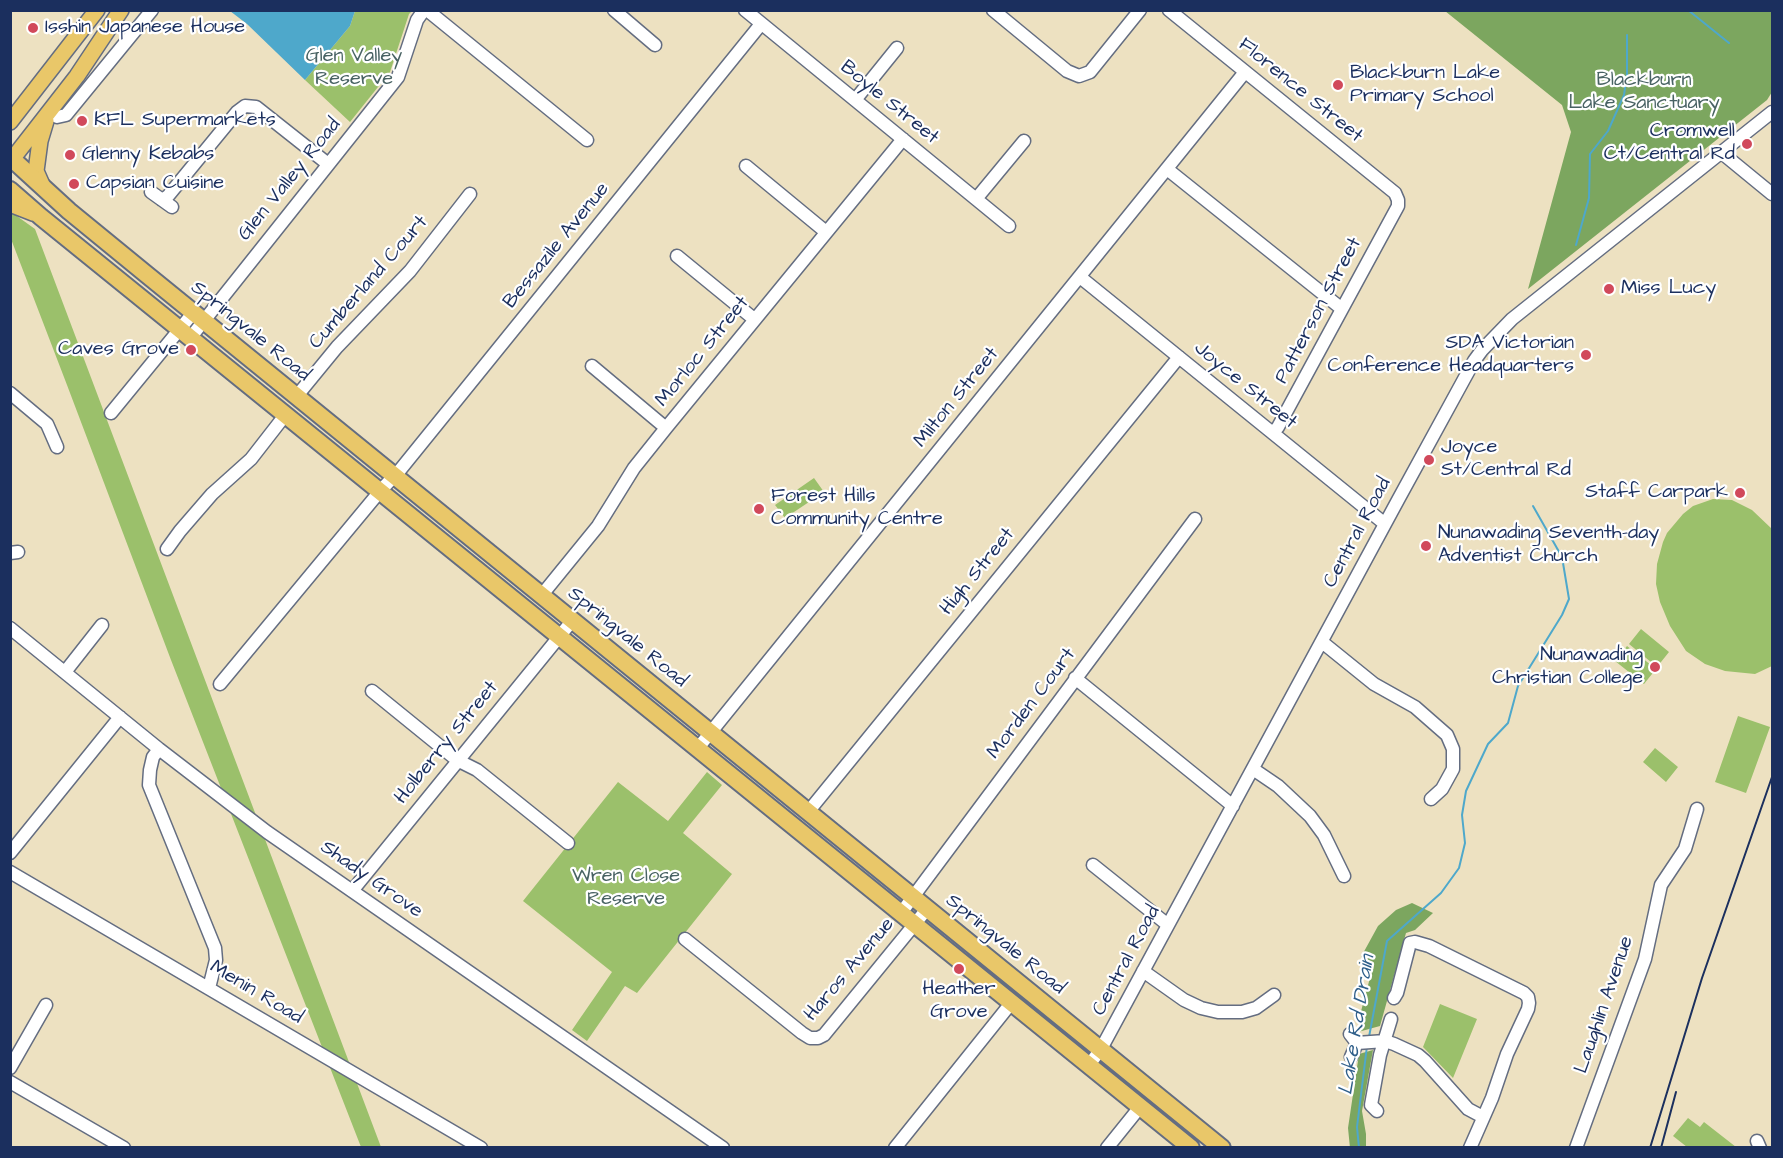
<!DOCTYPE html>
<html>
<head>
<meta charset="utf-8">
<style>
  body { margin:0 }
  #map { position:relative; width:1783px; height:1158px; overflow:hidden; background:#ede1c1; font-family:"Architects Daughter",sans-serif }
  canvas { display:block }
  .frame { position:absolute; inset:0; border:12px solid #1b2f5e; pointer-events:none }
</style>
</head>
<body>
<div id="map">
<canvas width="1783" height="1158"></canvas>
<div class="frame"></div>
</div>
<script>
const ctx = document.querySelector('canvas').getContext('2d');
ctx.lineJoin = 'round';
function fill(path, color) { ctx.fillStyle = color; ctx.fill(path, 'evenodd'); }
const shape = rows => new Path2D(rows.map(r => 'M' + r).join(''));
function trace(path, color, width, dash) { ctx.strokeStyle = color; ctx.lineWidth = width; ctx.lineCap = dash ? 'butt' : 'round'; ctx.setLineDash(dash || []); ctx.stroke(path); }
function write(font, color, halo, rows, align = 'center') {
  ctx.font = font + ' "Architects Daughter",sans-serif'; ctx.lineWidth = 4.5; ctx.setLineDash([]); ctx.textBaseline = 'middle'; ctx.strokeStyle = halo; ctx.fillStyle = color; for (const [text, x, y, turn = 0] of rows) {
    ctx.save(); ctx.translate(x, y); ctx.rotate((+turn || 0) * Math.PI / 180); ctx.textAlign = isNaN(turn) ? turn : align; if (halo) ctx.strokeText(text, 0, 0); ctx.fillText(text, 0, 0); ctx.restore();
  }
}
fill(shape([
  [355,11,412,11,409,14,390,72,350,122,305,80,350,26],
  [11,213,14,214,35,229,381,1147,361,1147,171,660,67,385,11,239],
  [814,478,824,492,785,518,775,505],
  [1713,499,1732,500,1752,510,1772,529,1772,666,1755,674,1725,671,1705,664,1686,651,1670,626,1660,602,1656,584,1657,564,1663,542,1667,533,1683,514,1693,506],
  [1641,629,1669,652,1657,667,1629,644],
  [1627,646,1656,669,1644,684,1615,661],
  [1738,716,1770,727,1746,793,1715,782],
  [1655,748,1678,767,1666,782,1643,762],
  [707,772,722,785,683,833,732,874,637,993,625,986,587,1041,572,1030,612,972,523,901,618,782,668,821],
  [1440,1004,1477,1019,1453,1078,1423,1047],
  [1688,1118,1700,1127,1704,1122,1736,1147,1687,1147,1673,1136]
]), '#9bc06b');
fill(shape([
  [1445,11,1772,11,1772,92,1767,100,1528,289,1571,132,1562,105],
  [1412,903,1433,913,1415,930,1406,933,1380,1026,1358,1032,1360,1015,1374,963,1361,957,1378,926,1396,910],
  [1373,1050,1362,1111,1366,1134,1366,1147,1350,1148,1348,1128,1359,1054]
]), '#7ca65f');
fill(shape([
  [230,11,355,10,355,11,350,26,305,80,247,24]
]), '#4ea8cb');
trace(shape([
  [1688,10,1729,43],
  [1576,245,1589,198,1590,154,1608,131,1624,95,1627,74,1627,35],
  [1369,1037,1387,941,1441,893,1459,868,1465,843,1462,815,1466,791,1488,744,1508,723,1518,686,1562,615,1569,599,1562,557,1533,506],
  [1359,1148,1357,1127,1367,1046]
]), '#4ea8cb', 2);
const minor = shape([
  [427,10,587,140],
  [614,10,655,45],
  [745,10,1009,226],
  [993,10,1067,71,1079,76,1090,72,1140,10],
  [1169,10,1395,193,1398,200,1398,206,1278,427,1273,433],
  [855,100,897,48],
  [49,113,57,117,66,115,152,10],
  [1722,153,1772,194],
  [746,166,826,232],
  [1167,169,1342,309],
  [151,192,172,207],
  [976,199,1024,141],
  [162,200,168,196,237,112,245,106,256,107,328,164],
  [677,256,754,319],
  [1080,277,1385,524],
  [191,337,398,77,417,20,424,10],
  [592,366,666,428],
  [10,393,47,424,57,447],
  [296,397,337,347,410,271,470,194],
  [111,413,193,313],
  [167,549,180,531,212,494,251,459,286,414],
  [10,553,18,552],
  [541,596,598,526,634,468,666,428,903,139],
  [10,628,159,749,267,832,723,1148],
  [1322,642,1374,684,1415,707,1447,735,1453,749,1453,769,1442,789,1431,799],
  [65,672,102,625],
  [1075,678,1233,806],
  [220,684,381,490,400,470,761,24],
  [372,691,457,760,477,770,568,843],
  [698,748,1245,72],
  [159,749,153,757,150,770,149,785,215,948,216,960,209,988],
  [1253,769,1278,786,1310,816,1324,835,1344,876],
  [808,812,1179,357],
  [10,853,120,717],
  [1093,865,1168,925],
  [10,872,481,1148],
  [352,891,572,621],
  [901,913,1195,519],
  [685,939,802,1033,810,1038,818,1038,824,1035,927,909],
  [1143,971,1184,1000,1201,1008,1218,1012,1242,1012,1256,1008,1274,995],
  [1394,998,1397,993,1410,943,1415,942,1429,946,1524,993,1528,997,1529,1003,1528,1009,1507,1054,1492,1098,1470,1148],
  [1350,1034,1357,1043,1351,1057],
  [1357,1043,1385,1041,1394,1044,1418,1055,1425,1061,1468,1109,1483,1117],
  [1089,1065,1101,1049,1398,500,1474,361,1482,350,1512,319,1772,112],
  [10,1068,46,1005],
  [10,1082,124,1148],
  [1377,1111,1371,1105,1380,1055,1391,1019],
  [1757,1141,1760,1148],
  [895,1148,1012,1002],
  [1107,1148,1140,1107],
  [1576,1148,1645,959,1661,885,1685,849,1697,809]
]);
const major = shape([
  [10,122,97,10],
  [10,162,77,76,121,10],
  [43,187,36,171,40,141,46,121],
  [10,204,33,213]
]);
const highway = shape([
  [10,157,69,211,146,274,1222,1148],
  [10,190,41,217,1191,1148]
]);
trace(minor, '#646d81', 15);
trace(major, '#646d81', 18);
trace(highway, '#646d81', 20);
trace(minor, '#fff', 12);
trace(major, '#e9c769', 15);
trace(highway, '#e9c769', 16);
trace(shape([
  [1650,1148,1702,978,1772,777],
  [1661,1148,1676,1092]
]), '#1b2f5e', 2);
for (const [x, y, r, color] of [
  [33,28,6,"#d1495b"],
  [1338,85,6,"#d1495b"],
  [82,121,6,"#d1495b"],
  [1747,144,6,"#d1495b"],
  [70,155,6,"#d1495b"],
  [74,184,6,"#d1495b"],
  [1609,289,6,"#d1495b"],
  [191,350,6,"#d1495b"],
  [1586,355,6,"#d1495b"],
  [1429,460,6,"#d1495b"],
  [1740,493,6,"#d1495b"],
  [759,509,6,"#d1495b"],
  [1426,546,6,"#d1495b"],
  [1655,667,6,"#d1495b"],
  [959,969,6,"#d1495b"]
]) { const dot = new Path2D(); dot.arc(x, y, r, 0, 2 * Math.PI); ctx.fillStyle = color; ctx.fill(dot); trace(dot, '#fff', 2); }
write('20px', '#1b2f5e', '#fff', [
  ["Isshin Japanese House",45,28],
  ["Blackburn Lake",1350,74],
  ["Primary School",1350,97],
  ["KFL Supermarkets",94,121],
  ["Cromwell",1735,132,"right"],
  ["Ct/Central Rd",1735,155,"right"],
  ["Glenny Kebabs",82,155],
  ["Capsian Cuisine",86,184],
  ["Miss Lucy",1621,289],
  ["SDA Victorian",1574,344,"right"],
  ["Conference Headquarters",1574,367,"right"],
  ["Caves Grove",179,350,"right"],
  ["Joyce",1441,448],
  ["St/Central Rd",1441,471],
  ["Staff Carpark",1728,493,"right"],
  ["Forest Hills",771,497],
  ["Community Centre",771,520],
  ["Nunawading Seventh-day",1438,534],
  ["Adventist Church",1438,557],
  ["Nunawading",1643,656,"right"],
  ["Christian College",1643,679,"right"],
  ["Heather",959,990,"center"],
  ["Grove",959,1013,"center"]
], 'left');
write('20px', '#486263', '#fff', [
  ["Glen Valley",354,57],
  ["Reserve",354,80],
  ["Blackburn",1644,81],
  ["Lake Sanctuary",1644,104],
  ["Wren Close",626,877],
  ["Reserve",626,900]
]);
write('20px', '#1b2f5e', '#fff', [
  ["Florence Street",1300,91,39],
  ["Boyle Street",889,103,39],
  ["Glen Valley Road",290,180,-51],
  ["Bessazile Avenue",557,246,-51],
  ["Cumberland Court",369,283,-49],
  ["Patterson Street",1319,311,-62],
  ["Springvale Road",250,332,39],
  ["Morloc Street",703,352,-51],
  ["Joyce Street",1245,386,39],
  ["Milton Street",957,398,-51],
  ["Central Road",1358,533,-62],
  ["High Street",978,572,-51],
  ["Springvale Road",627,638,39],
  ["Morden Court",1032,704,-53],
  ["Holberry Street",447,743,-51],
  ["Shady Grove",371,880,35],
  ["Springvale Road",1005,945,39],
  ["Central Road",1127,961,-62],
  ["Haros Avenue",850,970,-50],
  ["Menin Road",256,993,31],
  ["Laughlin Avenue",1605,1005,-71]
]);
write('italic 21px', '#2f5f8a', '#fff', [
  ["Lake Rd Drain",1358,1025,-81]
]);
</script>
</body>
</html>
